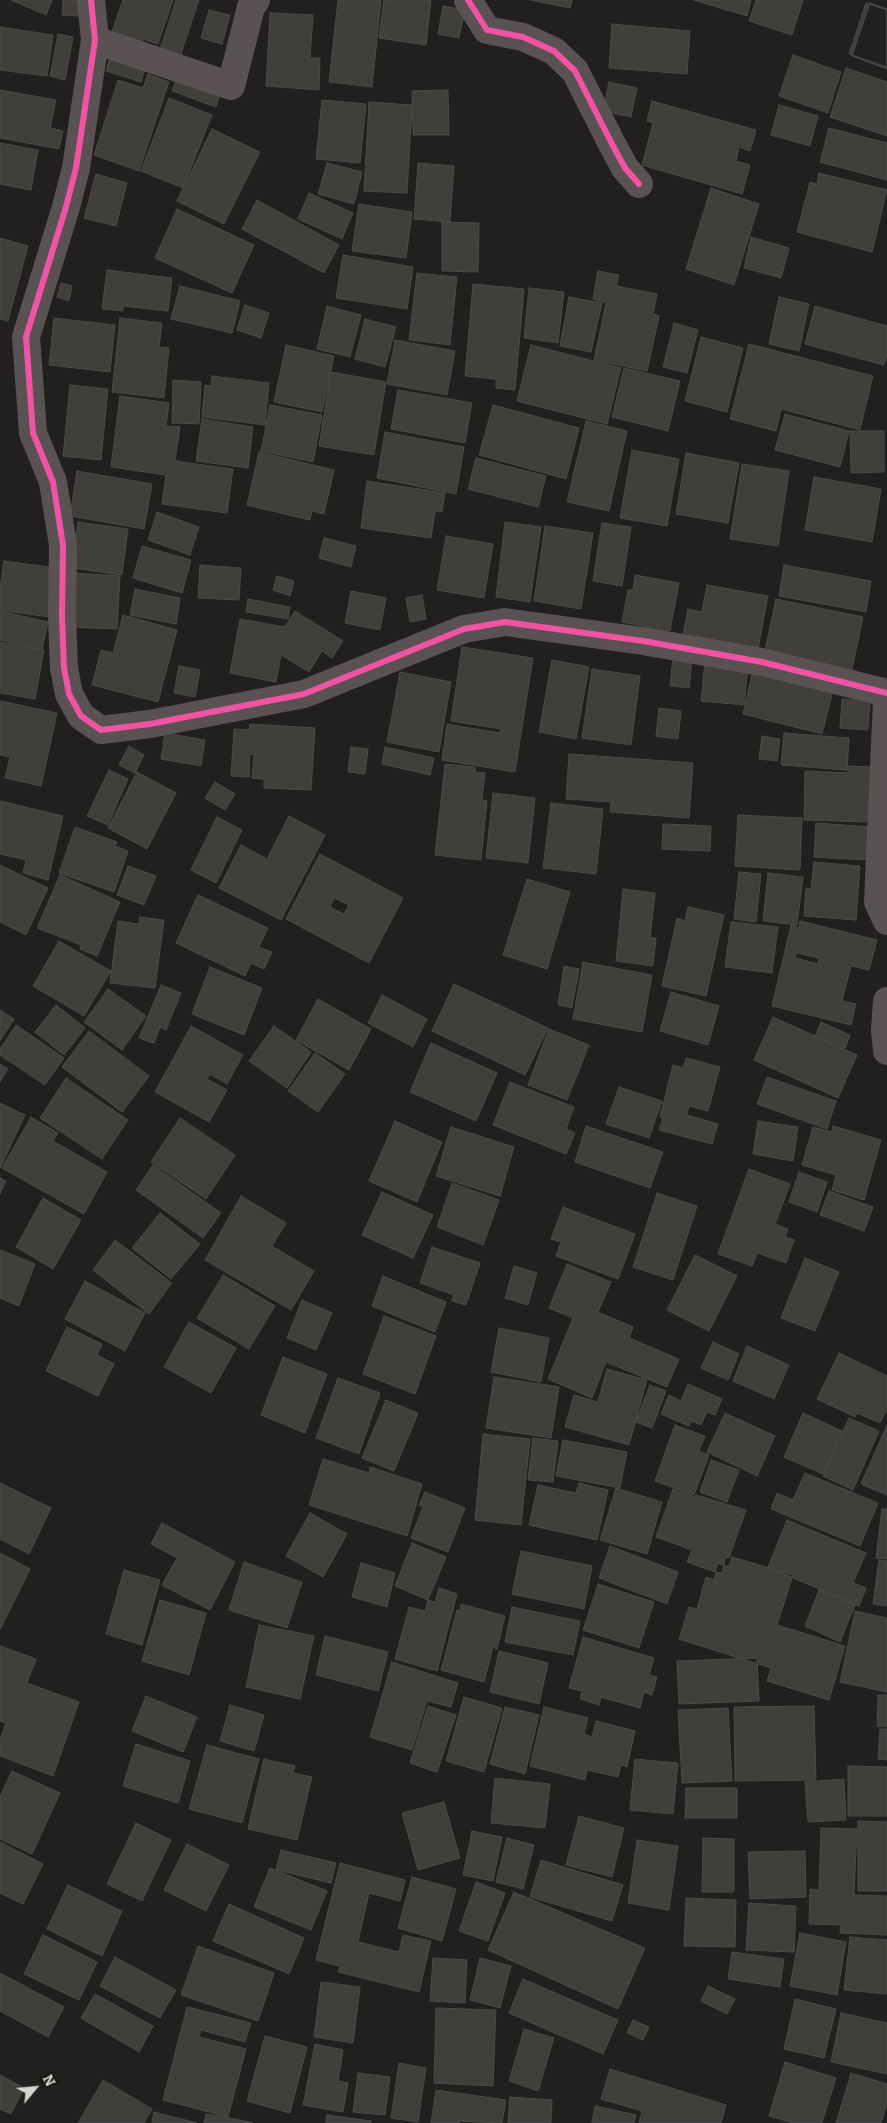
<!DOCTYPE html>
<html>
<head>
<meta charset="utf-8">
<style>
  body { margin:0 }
  #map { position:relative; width:887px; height:2123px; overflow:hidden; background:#22201e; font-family:Bitter,serif }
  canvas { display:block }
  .north { position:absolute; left:10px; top:2063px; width:50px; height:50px; -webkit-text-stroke:4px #1b1813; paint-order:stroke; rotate:62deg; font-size:14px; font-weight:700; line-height:20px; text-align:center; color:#d6d4d1 }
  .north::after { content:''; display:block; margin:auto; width:18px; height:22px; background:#d6d4d1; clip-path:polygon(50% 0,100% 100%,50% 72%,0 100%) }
</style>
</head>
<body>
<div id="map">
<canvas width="887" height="2123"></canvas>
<div class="north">N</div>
</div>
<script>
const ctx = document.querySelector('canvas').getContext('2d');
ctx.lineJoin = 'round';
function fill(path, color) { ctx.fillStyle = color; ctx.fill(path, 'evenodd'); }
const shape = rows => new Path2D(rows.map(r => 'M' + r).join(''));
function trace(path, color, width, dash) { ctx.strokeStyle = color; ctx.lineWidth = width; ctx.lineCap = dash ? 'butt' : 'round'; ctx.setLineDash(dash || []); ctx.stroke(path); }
const building = shape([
  [11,0,52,0,46,15,11,0],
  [63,0,80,0,78,16,62,15,63,0],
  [123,0,173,0,158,44,143,39,139,54,108,44,123,0],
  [176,0,199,0,177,66,157,59,176,0],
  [338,0,381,0,372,87,329,82,338,0],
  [384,0,431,0,426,45,379,38,384,0],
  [530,0,572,0,570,8,530,0],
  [694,0,751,0,747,16,694,0],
  [756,0,803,0,792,35,749,21,756,0],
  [866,3,887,10,887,67,849,54,866,3],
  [870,3,887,9,887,69,852,56,870,3],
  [443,6,465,10,459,38,438,34,443,6],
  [209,10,230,15,222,44,201,38,209,10],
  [270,13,313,15,310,58,320,58,319,90,266,86,270,13],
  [612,24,690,31,687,74,609,68,612,24],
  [0,27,53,35,47,76,0,70,0,27],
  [58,34,73,37,65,80,50,76,58,34],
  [793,55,841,72,828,113,779,96,793,55],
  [110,57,145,68,141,82,106,71,110,57],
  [846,68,887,82,887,136,830,117,846,68],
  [148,74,169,82,139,171,94,155,118,80,143,88,148,74],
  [178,75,221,91,216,107,172,91,178,75],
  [609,82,637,88,631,117,603,111,609,82],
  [0,90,56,100,50,128,63,131,59,149,0,138,0,90],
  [448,90,449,135,413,135,412,91,448,90],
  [169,98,212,115,183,188,141,171,169,98],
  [322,100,366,104,360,163,316,159,322,100],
  [652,101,756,130,750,151,739,147,736,161,750,165,742,194,642,165,653,123,647,121,652,101],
  [369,102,412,105,407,193,364,191,369,102],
  [779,105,818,116,810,146,771,135,779,105],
  [829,128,887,143,887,180,820,162,829,128],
  [212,129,260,152,224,224,177,201,212,129],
  [0,143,38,150,31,190,0,184,0,143],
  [327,163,362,172,354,204,318,194,327,163],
  [418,163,454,166,450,222,414,219,418,163],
  [819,173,887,190,872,252,797,232,810,182,817,184,819,173],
  [96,174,127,183,116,226,84,218,96,174],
  [711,188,759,204,734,285,686,269,711,188],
  [309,193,353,213,342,239,298,219,309,193],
  [257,200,339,245,324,273,242,229,257,200],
  [359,204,412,212,406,258,352,251,359,204],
  [177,209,254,245,232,293,155,258,177,209],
  [442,222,479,223,478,272,442,271,442,222],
  [751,237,789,248,781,278,744,268,751,237],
  [0,238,28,246,8,321,0,319,0,238],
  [343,255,413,267,407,309,336,298,343,255],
  [107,270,172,278,168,311,123,306,123,311,102,309,107,270],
  [598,271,619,275,616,286,657,294,653,314,659,316,647,371,594,360,606,303,593,299,598,271],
  [417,273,457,277,450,345,409,340,417,273],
  [61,283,72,286,69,301,57,297,61,283],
  [473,284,524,289,515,390,496,388,496,379,465,376,473,284],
  [180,286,240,301,232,333,171,319,180,286],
  [529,288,564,292,558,343,524,338,529,288],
  [569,297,602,303,591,352,560,346,569,297],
  [779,297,809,304,799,351,769,344,779,297],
  [245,305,269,313,261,338,237,330,245,305],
  [327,306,361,315,350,357,317,349,327,306],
  [815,306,887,326,887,355,884,365,805,344,815,306],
  [54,318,115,325,110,372,49,365,54,318],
  [120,318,162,323,159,347,169,348,164,398,112,392,120,318],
  [365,319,396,327,385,367,355,359,365,319],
  [674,323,698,330,687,373,663,367,674,323],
  [701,337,743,348,727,412,685,401,701,337],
  [395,340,455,351,447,395,387,384,395,340],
  [749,344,873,376,860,430,781,409,776,431,730,419,749,344],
  [286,345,334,356,322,412,274,402,286,345],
  [531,345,621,368,607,424,517,401,531,345],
  [624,368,680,381,668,431,612,417,624,368],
  [331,372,386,382,374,455,319,446,331,372],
  [212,376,269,383,265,425,202,417,205,385,211,386,212,376],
  [173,380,201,382,199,424,172,423,173,380],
  [70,385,108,389,101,460,63,456,70,385],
  [398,390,472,403,465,443,391,429,398,390],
  [120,396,169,403,166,426,180,427,175,461,233,469,227,513,162,504,166,475,111,467,120,396],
  [270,405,322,415,313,462,261,451,270,405],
  [493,405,579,428,566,479,479,455,493,405],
  [785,414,849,431,840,467,775,450,785,414],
  [202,419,253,427,248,468,196,461,202,419],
  [586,421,627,431,609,511,567,502,586,421],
  [850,431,884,431,884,472,851,473,850,431],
  [385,432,464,447,456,494,377,478,385,432],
  [632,450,679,459,667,526,620,518,632,450],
  [259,452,334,470,324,514,312,511,310,520,247,505,259,452],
  [686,453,739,463,728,523,676,514,686,453],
  [476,458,546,476,538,507,468,489,476,458],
  [742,464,789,471,778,546,730,539,742,464],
  [77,471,152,484,144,529,70,516,77,471],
  [814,477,881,489,872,542,805,530,814,477],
  [367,481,445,493,442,512,435,511,431,538,361,528,367,481],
  [157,512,199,527,190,555,148,540,157,512],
  [78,522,128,529,122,575,72,568,78,522],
  [505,522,541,527,530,602,496,597,505,522],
  [602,523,631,527,622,586,593,581,602,523],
  [545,526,593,533,581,609,534,601,545,526],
  [446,536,493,544,484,598,437,590,446,536],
  [324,538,356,546,351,567,319,558,324,538],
  [142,546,191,560,182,593,133,578,142,546],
  [4,561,56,568,49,617,0,610,0,589,4,561],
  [200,565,241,568,239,600,198,598,200,565],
  [784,565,871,581,866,612,779,596,784,565],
  [73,573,120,576,117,629,71,627,73,573],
  [635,575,679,583,670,631,622,622,628,590,633,590,635,575],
  [277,576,294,581,290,596,273,590,277,576],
  [707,585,768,596,758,649,683,635,688,609,702,612,707,585],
  [135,589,180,598,176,624,130,615,135,589],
  [351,591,386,598,380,630,345,623,351,591],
  [422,595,426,619,410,622,406,598,422,595],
  [248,599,290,607,288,619,246,612,248,599],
  [776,599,863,617,851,674,764,655,776,599],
  [0,611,48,622,42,649,0,640,0,611],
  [295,611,343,641,332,658,322,651,309,672,281,655,276,682,230,673,240,619,285,627,295,611],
  [123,615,177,630,158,702,92,685,101,650,113,653,123,615],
  [0,642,44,650,35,699,0,693,0,642],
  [462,647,533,658,515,772,442,760,447,724,500,733,501,729,451,721,462,647],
  [673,658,692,660,689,688,670,686,673,658],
  [552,660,589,667,576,739,539,732,552,660],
  [705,661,748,666,744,705,701,701,705,661],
  [179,666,200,670,195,697,174,693,179,666],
  [592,669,640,676,631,745,582,738,592,669],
  [753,670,833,690,822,734,743,714,753,670],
  [400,672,451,682,439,752,387,742,400,672],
  [842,699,870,701,868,730,840,728,842,699],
  [0,701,57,713,41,786,5,778,10,757,0,755,0,701],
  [659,708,681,711,678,739,656,736,659,708],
  [250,724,315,728,311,790,264,788,264,779,252,778,254,755,250,754,249,777,231,776,234,729,249,730,250,724],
  [165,733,205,740,201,766,161,759,165,733],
  [784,733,849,738,847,770,781,765,784,733],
  [762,736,780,739,777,761,759,759,762,736],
  [129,746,144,755,135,773,119,765,129,746],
  [351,747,368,749,365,774,348,772,351,747],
  [385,747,434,758,430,775,382,764,385,747],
  [569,754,693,763,689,818,610,812,611,802,566,799,569,754],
  [445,764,475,767,475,772,485,773,482,800,487,801,481,860,435,855,445,764],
  [848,766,872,767,871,822,804,820,805,771,848,773,848,766],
  [109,770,128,779,108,825,87,816,109,770],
  [137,772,176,793,147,849,108,828,137,772],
  [215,782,235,794,225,810,205,798,215,782],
  [493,793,535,798,528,863,486,858,493,793],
  [0,801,63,816,48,880,23,873,26,860,0,854,0,801],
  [551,803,603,809,596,874,543,868,551,803],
  [738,815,802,818,800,870,735,866,738,815],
  [289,816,325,835,281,920,219,888,241,845,267,859,289,816],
  [217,817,242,830,216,883,191,870,217,817],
  [816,823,871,827,869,860,814,857,816,823],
  [663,824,711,826,710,851,662,849,663,824],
  [75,827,117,842,115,846,128,851,114,892,59,873,75,827],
  [320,854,403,898,369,963,286,919,320,854],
  [334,898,349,905,344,914,330,907,334,898],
  [814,862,860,866,856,920,804,916,806,888,811,889,814,862],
  [0,865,48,888,26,935,0,922,0,865],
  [128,866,156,876,144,905,117,895,128,866],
  [739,872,761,874,756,922,734,919,739,872],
  [768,873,803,877,797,925,763,921,768,873],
  [60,875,120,902,97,956,80,949,81,945,37,928,60,875],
  [527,879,570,892,547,969,503,955,527,879],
  [623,889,655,893,650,938,656,938,653,966,616,961,623,889],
  [198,895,268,928,259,947,272,952,264,969,251,963,245,976,176,943,198,895],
  [688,907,724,915,706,996,662,986,677,918,685,921,688,907],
  [140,917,164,920,155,988,110,983,118,921,139,924,140,917],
  [800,921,877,940,869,970,851,966,842,1001,856,1004,851,1025,772,1006,791,925,799,928,800,921],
  [797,953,819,958,818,964,795,958,797,953],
  [731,922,778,927,772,973,725,967,731,922],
  [59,941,111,971,84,1016,33,986,59,941],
  [583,962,652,975,642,1032,573,1019,583,962],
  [564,966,579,969,572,1008,558,1005,564,966],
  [210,967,262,988,244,1035,192,1014,210,967],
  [454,984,548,1028,525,1075,432,1031,454,984],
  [161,985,181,993,166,1030,160,1027,154,1043,139,1038,161,985],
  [108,989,146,1016,122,1050,84,1022,108,989],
  [671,992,719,1006,708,1045,660,1031,671,992],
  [382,995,427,1019,413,1047,368,1023,382,995],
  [318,999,371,1029,349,1070,296,1040,318,999],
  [56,1005,85,1028,64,1055,35,1032,56,1005],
  [0,1010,14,1019,0,1041,0,1010],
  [773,1017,857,1055,838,1098,754,1060,773,1017],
  [821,1022,850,1035,845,1048,815,1036,821,1022],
  [16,1025,64,1058,45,1085,0,1055,0,1049,16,1025],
  [191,1026,243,1055,227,1084,210,1074,207,1079,227,1090,209,1122,155,1092,191,1026],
  [274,1026,311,1052,287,1088,249,1061,274,1026],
  [549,1029,589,1045,567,1100,528,1085,549,1029],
  [89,1031,149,1076,122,1112,62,1067,89,1031],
  [431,1043,497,1073,476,1121,410,1092,431,1043],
  [315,1053,345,1074,318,1112,288,1091,315,1053],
  [686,1058,720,1067,708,1111,689,1106,687,1115,718,1124,712,1144,659,1130,663,1118,660,1117,673,1065,683,1068,686,1058],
  [0,1064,8,1069,0,1082,0,1064],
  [767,1077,836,1101,827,1129,757,1104,767,1077],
  [66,1078,128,1120,102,1159,40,1118,66,1078],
  [510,1082,574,1107,566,1129,575,1133,566,1154,493,1125,510,1082],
  [619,1087,662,1101,649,1138,606,1124,619,1087],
  [0,1103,25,1115,0,1168,0,1103],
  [31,1117,58,1133,53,1141,107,1172,84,1214,2,1168,31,1117],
  [180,1118,235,1155,206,1199,151,1162,180,1118],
  [395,1121,442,1142,417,1202,369,1181,395,1121],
  [758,1121,798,1127,793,1161,753,1154,758,1121],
  [586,1126,663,1152,650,1188,575,1162,586,1126],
  [833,1126,881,1140,864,1200,832,1190,836,1175,802,1165,813,1127,832,1132,833,1126],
  [451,1127,514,1147,500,1196,436,1176,451,1127],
  [153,1165,221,1213,203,1238,136,1190,153,1165],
  [749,1169,790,1184,775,1224,788,1229,785,1237,794,1240,786,1263,757,1253,752,1266,718,1254,749,1169],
  [799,1172,827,1182,817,1212,789,1202,799,1172],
  [0,1178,6,1181,0,1194,0,1178],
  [452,1183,499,1200,483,1245,437,1227,452,1183],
  [829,1191,873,1207,864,1231,820,1215,829,1191],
  [382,1192,433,1215,413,1258,362,1235,382,1192],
  [657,1193,697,1206,673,1280,633,1267,657,1193],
  [241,1196,286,1223,272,1246,314,1271,291,1310,205,1260,241,1196],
  [43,1198,81,1220,53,1269,16,1247,43,1198],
  [563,1207,635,1234,618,1279,556,1256,561,1242,551,1239,563,1207],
  [160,1213,200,1244,171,1279,132,1248,160,1213],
  [115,1240,172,1283,149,1314,93,1270,115,1240],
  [432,1247,480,1263,466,1305,452,1301,454,1295,420,1283,432,1247],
  [0,1250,35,1264,19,1306,0,1298,0,1250],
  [695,1255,737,1276,709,1331,667,1310,695,1255],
  [805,1258,839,1272,815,1331,781,1318,805,1258],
  [567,1264,611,1282,598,1312,633,1327,629,1338,679,1359,667,1387,606,1362,592,1398,548,1379,573,1318,549,1308,567,1264],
  [514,1266,537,1273,528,1305,505,1298,514,1266],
  [223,1275,275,1306,249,1349,197,1318,223,1275],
  [383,1276,446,1302,435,1332,372,1306,383,1276],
  [85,1281,145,1313,125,1351,65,1319,85,1281],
  [302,1300,332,1313,316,1350,287,1338,302,1300],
  [384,1316,436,1336,415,1394,363,1374,384,1316],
  [189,1322,236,1348,211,1393,164,1367,189,1322],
  [67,1327,102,1344,97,1355,114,1364,98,1396,46,1371,67,1327],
  [499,1328,549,1338,541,1382,491,1372,499,1328],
  [713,1342,739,1354,728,1380,701,1368,713,1342],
  [747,1346,789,1365,774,1399,733,1381,747,1346],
  [839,1353,887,1376,887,1409,880,1423,857,1413,855,1417,817,1399,839,1353],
  [283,1357,327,1374,305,1433,261,1415,283,1357],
  [607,1369,647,1380,629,1445,565,1427,574,1395,598,1402,607,1369],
  [494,1377,559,1387,551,1438,486,1428,494,1377],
  [338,1378,380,1393,359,1454,316,1438,338,1378],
  [688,1384,722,1399,715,1415,707,1412,701,1425,691,1421,689,1426,661,1414,669,1395,681,1401,688,1384],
  [650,1385,666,1391,652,1428,636,1422,650,1385],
  [386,1400,418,1413,394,1471,362,1458,386,1400],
  [725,1413,775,1436,757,1476,707,1452,725,1413],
  [803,1413,842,1431,823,1474,784,1457,803,1413],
  [849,1418,879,1431,853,1490,823,1476,849,1418],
  [675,1425,705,1436,699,1451,709,1455,694,1495,655,1481,675,1425],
  [887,1425,887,1495,861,1484,887,1425],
  [483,1434,530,1439,521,1525,475,1520,483,1434],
  [533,1438,558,1441,553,1482,528,1480,533,1438],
  [563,1440,627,1452,620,1488,556,1476,563,1440],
  [323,1459,369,1473,370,1467,422,1484,407,1536,309,1505,323,1459],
  [711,1460,739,1470,727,1502,700,1492,711,1460],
  [805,1473,878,1503,860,1546,771,1509,777,1493,793,1500,805,1473],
  [0,1483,51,1508,29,1554,0,1539,0,1483],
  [579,1483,608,1490,597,1540,529,1525,538,1485,576,1493,579,1483],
  [616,1488,662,1502,647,1554,600,1540,616,1488],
  [673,1489,695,1497,696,1495,746,1510,729,1558,726,1557,723,1565,718,1563,715,1572,687,1562,692,1550,656,1537,673,1489],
  [425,1492,465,1508,448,1552,411,1538,423,1507,419,1505,425,1492],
  [882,1509,887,1509,887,1559,876,1558,882,1509],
  [310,1513,347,1534,323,1577,286,1556,310,1513],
  [787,1520,866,1553,853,1583,866,1588,859,1606,768,1567,787,1520],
  [162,1523,235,1562,210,1610,162,1585,177,1558,151,1544,162,1523],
  [412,1543,446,1557,428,1600,395,1586,412,1543],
  [610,1546,678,1572,667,1604,599,1578,610,1546],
  [521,1551,592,1566,584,1609,512,1594,521,1551],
  [0,1553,30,1569,0,1629,0,1553],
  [732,1557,793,1575,777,1625,845,1646,829,1700,767,1681,771,1668,679,1639,689,1607,697,1609,706,1577,714,1580,716,1572,722,1573,724,1565,729,1567,732,1557],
  [879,1560,887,1561,887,1606,873,1604,879,1560],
  [244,1562,302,1582,287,1628,229,1610,244,1562],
  [361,1563,395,1573,387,1607,352,1597,361,1563],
  [124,1570,160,1580,142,1645,106,1634,124,1570],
  [598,1584,654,1602,639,1648,583,1630,598,1584],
  [439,1588,457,1594,437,1671,395,1659,409,1607,425,1611,428,1600,435,1602,439,1588],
  [819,1590,855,1605,840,1642,805,1626,819,1590],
  [160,1600,206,1613,189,1675,142,1661,160,1600],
  [461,1604,505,1616,497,1649,493,1647,484,1682,441,1670,457,1610,460,1611,461,1604],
  [512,1607,580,1621,573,1655,505,1642,512,1607],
  [855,1611,887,1618,887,1692,840,1682,855,1611],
  [259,1625,314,1636,300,1699,246,1687,259,1625],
  [325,1636,388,1652,378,1691,316,1675,325,1636],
  [583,1637,654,1658,649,1675,657,1677,652,1695,644,1692,640,1708,601,1697,599,1705,580,1699,582,1691,569,1688,583,1637],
  [0,1646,36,1659,27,1683,79,1702,53,1776,0,1756,0,1740,6,1723,0,1721,0,1646],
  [499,1651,548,1663,539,1704,490,1692,499,1651],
  [757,1658,759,1701,679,1704,677,1661,757,1658],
  [392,1662,458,1683,451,1707,427,1701,412,1750,370,1737,392,1662],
  [878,1695,887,1695,887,1727,877,1726,878,1695],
  [146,1696,197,1717,183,1752,132,1731,146,1696],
  [464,1697,502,1708,484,1772,446,1761,464,1697],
  [230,1705,264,1715,254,1751,220,1741,230,1705],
  [428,1706,456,1715,437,1772,410,1763,428,1706],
  [814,1706,816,1780,735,1781,734,1707,814,1706],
  [505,1707,539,1715,525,1774,490,1764,505,1707],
  [544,1707,588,1718,584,1734,592,1737,596,1721,635,1731,627,1767,621,1765,618,1777,587,1770,585,1780,530,1766,544,1707],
  [728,1708,732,1781,682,1783,678,1710,728,1708],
  [880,1729,887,1729,887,1760,878,1759,880,1729],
  [136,1744,190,1761,178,1803,123,1786,136,1744],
  [207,1745,259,1759,242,1823,189,1809,207,1745],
  [264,1759,295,1766,293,1773,312,1777,297,1840,248,1829,264,1759],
  [635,1759,678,1763,673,1814,630,1810,635,1759],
  [848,1766,887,1767,887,1816,848,1816,848,1766],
  [12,1771,60,1793,32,1854,0,1839,0,1797,12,1771],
  [495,1778,550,1784,545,1828,491,1823,495,1778],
  [844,1779,846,1820,808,1822,805,1782,844,1779],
  [686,1788,737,1788,737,1818,685,1818,686,1788],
  [444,1802,460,1858,418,1870,402,1813,444,1802],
  [579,1816,624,1828,612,1877,566,1865,579,1816],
  [858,1821,887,1822,887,1891,858,1891,858,1821],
  [136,1823,171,1840,142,1901,107,1884,136,1823],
  [821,1828,857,1829,854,1895,887,1896,887,1935,840,1933,841,1925,809,1924,810,1889,819,1890,821,1828],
  [472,1831,502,1837,493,1881,463,1875,472,1831],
  [507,1838,534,1845,523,1889,496,1882,507,1838],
  [703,1838,734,1839,734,1892,702,1892,703,1838],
  [637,1840,678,1846,669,1910,628,1903,637,1840],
  [0,1842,43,1864,23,1904,0,1893,0,1842],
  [187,1844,229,1865,206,1911,164,1890,187,1844],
  [281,1850,336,1863,331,1883,276,1870,281,1850],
  [805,1851,806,1897,750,1899,748,1852,805,1851],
  [541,1860,623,1885,612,1921,530,1897,541,1860],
  [340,1863,405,1880,400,1901,369,1893,358,1942,399,1952,403,1935,431,1941,419,1992,338,1972,340,1966,316,1960,340,1863],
  [270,1868,327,1891,311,1930,254,1907,270,1868],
  [412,1877,456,1889,442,1941,398,1928,412,1877],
  [476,1882,505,1893,488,1941,459,1931,476,1882],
  [68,1885,122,1911,102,1956,47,1929,68,1885],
  [514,1892,645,1948,618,2009,488,1950,514,1892],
  [686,1898,736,1900,735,1947,684,1946,686,1898],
  [749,1903,796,1906,794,1952,746,1950,749,1903],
  [229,1904,304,1938,289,1974,213,1941,229,1904],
  [800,1933,846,1942,837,1995,790,1986,800,1933],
  [43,1935,97,1962,79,2000,24,1974,43,1935],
  [850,1937,887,1940,887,1994,844,1990,850,1937],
  [198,1946,274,1973,258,2021,181,1995,198,1946],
  [732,1952,784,1959,780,1987,728,1979,732,1952],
  [115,1957,176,1990,160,2018,100,1986,115,1957],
  [433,1958,467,1960,465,2003,430,2001,433,1958],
  [480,1958,511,1966,500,2008,470,2000,480,1958],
  [0,1973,64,2007,48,2037,0,2011,0,1973],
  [523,1979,618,2020,603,2054,509,2013,523,1979],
  [321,1982,360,1987,353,2043,314,2037,321,1982],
  [708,1986,735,1999,727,2014,701,2001,708,1986],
  [95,1994,153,2026,139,2052,81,2018,95,1994],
  [795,1999,836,2009,824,2058,784,2049,795,1999],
  [187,2007,251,2023,245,2042,201,2030,199,2037,246,2049,228,2117,163,2100,187,2007],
  [436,2008,496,2010,493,2086,434,2083,436,2008],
  [841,2013,887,2023,887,2074,831,2062,841,2013],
  [633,2020,649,2027,643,2040,627,2033,633,2020],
  [524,2029,554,2038,538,2091,509,2081,524,2029],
  [265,2036,307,2047,290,2113,247,2101,265,2036],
  [315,2044,343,2050,338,2081,348,2083,343,2112,303,2105,315,2044],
  [785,2062,836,2078,822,2123,793,2123,769,2116,785,2062],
  [399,2063,426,2068,418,2122,391,2118,399,2063],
  [610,2069,726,2105,721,2123,639,2123,642,2111,601,2099,610,2069],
  [358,2073,390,2077,385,2115,353,2112,358,2073],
  [851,2073,887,2084,887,2103,881,2123,836,2123,851,2073],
  [0,2075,24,2088,11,2114,0,2109,0,2075],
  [103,2080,152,2109,144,2123,78,2123,103,2080],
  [436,2090,506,2100,502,2123,459,2121,459,2123,431,2123,436,2090],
  [510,2097,552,2100,551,2123,508,2123,510,2097],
  [595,2106,636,2115,634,2123,592,2123,595,2106],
  [154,2112,197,2123,152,2123,154,2112],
  [206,2114,229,2118,253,2123,204,2123,206,2114],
  [327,2115,371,2121,371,2123,326,2123,327,2115]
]);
fill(building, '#413f3c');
trace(building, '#4c4a48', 1);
trace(shape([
  [91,0,95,40,76,168,66,207,26,337,33,433,53,482,63,545,62,617,64,668,69,694,81,716,101,730,150,724,304,694,464,629,505,622,643,641,762,662,887,693],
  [468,0,487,30,523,37,554,51,575,71,612,144,625,168,639,184],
  [95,40,231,86,251,7,256,0],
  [887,700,878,902,887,921],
  [887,1001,885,1030,887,1051]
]), '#5a5153', 28);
trace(shape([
  [91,0,95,40,76,168,66,207,26,337,33,433,53,482,63,545,62,617,64,668,69,694,81,716,101,730,150,724,304,694,464,629,505,622,643,641,762,662,887,693],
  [468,0,487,30,523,37,554,51,575,71,612,144,625,168,639,184]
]), '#f153a3', 6);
</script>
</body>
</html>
